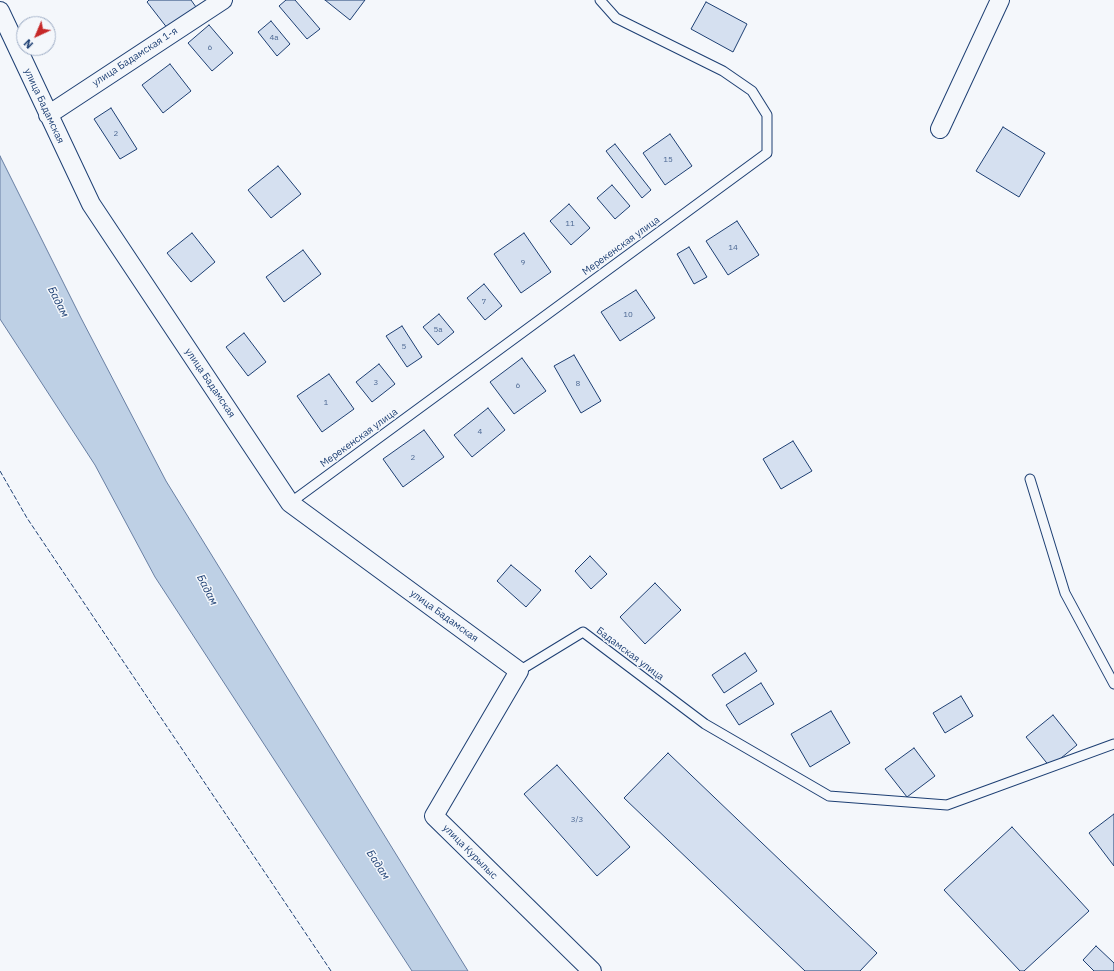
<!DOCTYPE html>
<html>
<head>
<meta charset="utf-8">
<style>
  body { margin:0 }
  #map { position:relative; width:1114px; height:971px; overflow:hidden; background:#f4f7fb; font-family:"IBM Plex Sans",sans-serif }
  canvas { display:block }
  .north { position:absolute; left:16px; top:16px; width:40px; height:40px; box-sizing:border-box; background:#f4f7fb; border:1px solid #9eadc5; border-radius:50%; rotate:224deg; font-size:11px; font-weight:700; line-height:16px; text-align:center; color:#1d3f73 }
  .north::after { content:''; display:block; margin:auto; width:14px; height:18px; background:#c62828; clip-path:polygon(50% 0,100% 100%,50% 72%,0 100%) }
</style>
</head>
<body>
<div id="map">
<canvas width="1114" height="971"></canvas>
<div class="north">N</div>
</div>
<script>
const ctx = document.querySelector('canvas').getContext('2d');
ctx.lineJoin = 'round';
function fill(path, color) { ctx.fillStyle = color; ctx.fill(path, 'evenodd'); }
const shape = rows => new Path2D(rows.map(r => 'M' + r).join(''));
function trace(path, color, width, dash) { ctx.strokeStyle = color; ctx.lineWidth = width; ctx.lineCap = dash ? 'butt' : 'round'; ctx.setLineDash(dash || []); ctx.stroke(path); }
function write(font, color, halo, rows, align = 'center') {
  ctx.font = font + ' "IBM Plex Sans",sans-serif'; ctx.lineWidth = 3; ctx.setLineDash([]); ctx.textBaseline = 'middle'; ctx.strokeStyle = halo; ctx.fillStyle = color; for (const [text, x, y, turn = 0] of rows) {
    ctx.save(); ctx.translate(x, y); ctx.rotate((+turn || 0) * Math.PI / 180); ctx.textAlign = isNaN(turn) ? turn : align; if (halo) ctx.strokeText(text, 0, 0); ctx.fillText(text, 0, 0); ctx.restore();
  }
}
const water = shape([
  [0,156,81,318,166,481,468,971,412,971,155,577,95,465,0,319,0,156]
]);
fill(water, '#bed0e5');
trace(water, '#687fa3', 1);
const building = shape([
  [149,0,191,0,196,7,168,29,147,2,149,0],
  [286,0,295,0,320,29,307,39,279,6,286,0],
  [325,0,365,0,350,20,325,0],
  [706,2,747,24,733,52,691,29,706,2],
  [271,21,290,44,277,56,258,32,271,21],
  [209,25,233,53,212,71,188,43,209,25],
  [170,64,191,91,163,113,142,85,170,64],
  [111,108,137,149,120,159,94,119,111,108],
  [1003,127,1045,153,1019,197,976,171,1003,127],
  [670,134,692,166,665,185,643,153,670,134],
  [615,144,651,190,642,198,606,151,615,144],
  [278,166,301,194,271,218,248,190,278,166],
  [612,185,630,206,615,219,597,198,612,185],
  [569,204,590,228,571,245,550,221,569,204],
  [737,221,759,255,728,275,706,241,737,221],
  [192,233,215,262,191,282,167,253,192,233],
  [524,233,551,272,521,293,494,254,524,233],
  [689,247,707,277,694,284,677,254,689,247],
  [303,250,321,274,284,302,266,277,303,250],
  [484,284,502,306,485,320,467,298,484,284],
  [636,290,655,318,620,341,601,312,636,290],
  [439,314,454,332,438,345,423,327,439,314],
  [402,326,422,357,407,367,386,336,402,326],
  [244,333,266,362,248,376,226,347,244,333],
  [574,355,601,401,581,413,554,366,574,355],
  [522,358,546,391,514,414,490,382,522,358],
  [379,364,395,384,372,402,356,382,379,364],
  [329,374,354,409,322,432,297,396,329,374],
  [488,408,505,430,472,457,454,435,488,408],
  [424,430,444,457,403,487,383,459,424,430],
  [793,441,812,471,781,489,763,459,793,441],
  [590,556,607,574,591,589,575,571,590,556],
  [511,565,541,590,526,607,497,581,511,565],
  [655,583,681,610,645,644,620,617,655,583],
  [745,653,757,671,724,693,712,675,745,653],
  [761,683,774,704,739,725,726,705,761,683],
  [961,696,973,716,945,733,933,713,961,696],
  [831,711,850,743,810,767,791,734,831,711],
  [1053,715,1077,745,1050,767,1026,737,1053,715],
  [914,748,935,776,907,797,885,769,914,748],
  [668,753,877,953,860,971,805,971,624,798,668,753],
  [557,765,630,847,597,876,524,794,557,765],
  [1114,814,1114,866,1089,833,1114,814],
  [1012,827,1089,911,1024,971,1020,971,944,890,1012,827],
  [1096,946,1114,963,1114,971,1094,971,1083,960,1096,946]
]);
fill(building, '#d5e0f0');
trace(building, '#1d3f73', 1);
const lane = shape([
  [1030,479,1065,593,1114,684],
  [290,503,767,153,767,115,752,91,723,71,616,18,600,0],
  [519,671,583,632,705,724,829,796,947,805,1114,744]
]);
const street = shape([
  [0,11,91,204,290,503,519,671,434,816,592,971],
  [48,115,223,0],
  [940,129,1000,0]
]);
trace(lane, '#1d3f73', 11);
trace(street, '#1d3f73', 20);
trace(lane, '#f4f7fb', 9);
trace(street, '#f4f7fb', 18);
trace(shape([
  [0,471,27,518,331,971]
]), '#1d3f73', 1, [5, 2]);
write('8px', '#4b6792', null, [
  ["4а",274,38],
  ["6",210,48],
  ["2",116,134],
  ["15",668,160],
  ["11",570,224],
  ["14",733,248],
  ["9",523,263],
  ["7",484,302],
  ["10",628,315],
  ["5а",438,330],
  ["5",404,347],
  ["3",376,383],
  ["8",578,384],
  ["6",518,386],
  ["1",326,403],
  ["4",480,432],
  ["2",413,458],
  ["3/3",577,820]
]);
write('10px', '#1d3f73', '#f4f7fb', [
  ["улица Бадамская 1-я",135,57,-33],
  ["улица Бадамская",44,106,65],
  ["Мерекенская улица",621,246,-36],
  ["улица Бадамская",210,383,56],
  ["Мерекенская улица",359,438,-36],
  ["улица Бадамская",444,616,36],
  ["Бадамская улица",630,654,37],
  ["улица Курылыс",470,852,45]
]);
write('italic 11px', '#1d3f73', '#f4f7fb', [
  ["Бадам",58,302,63],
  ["Бадам",207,590,63],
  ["Бадам",378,865,57]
]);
</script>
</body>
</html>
